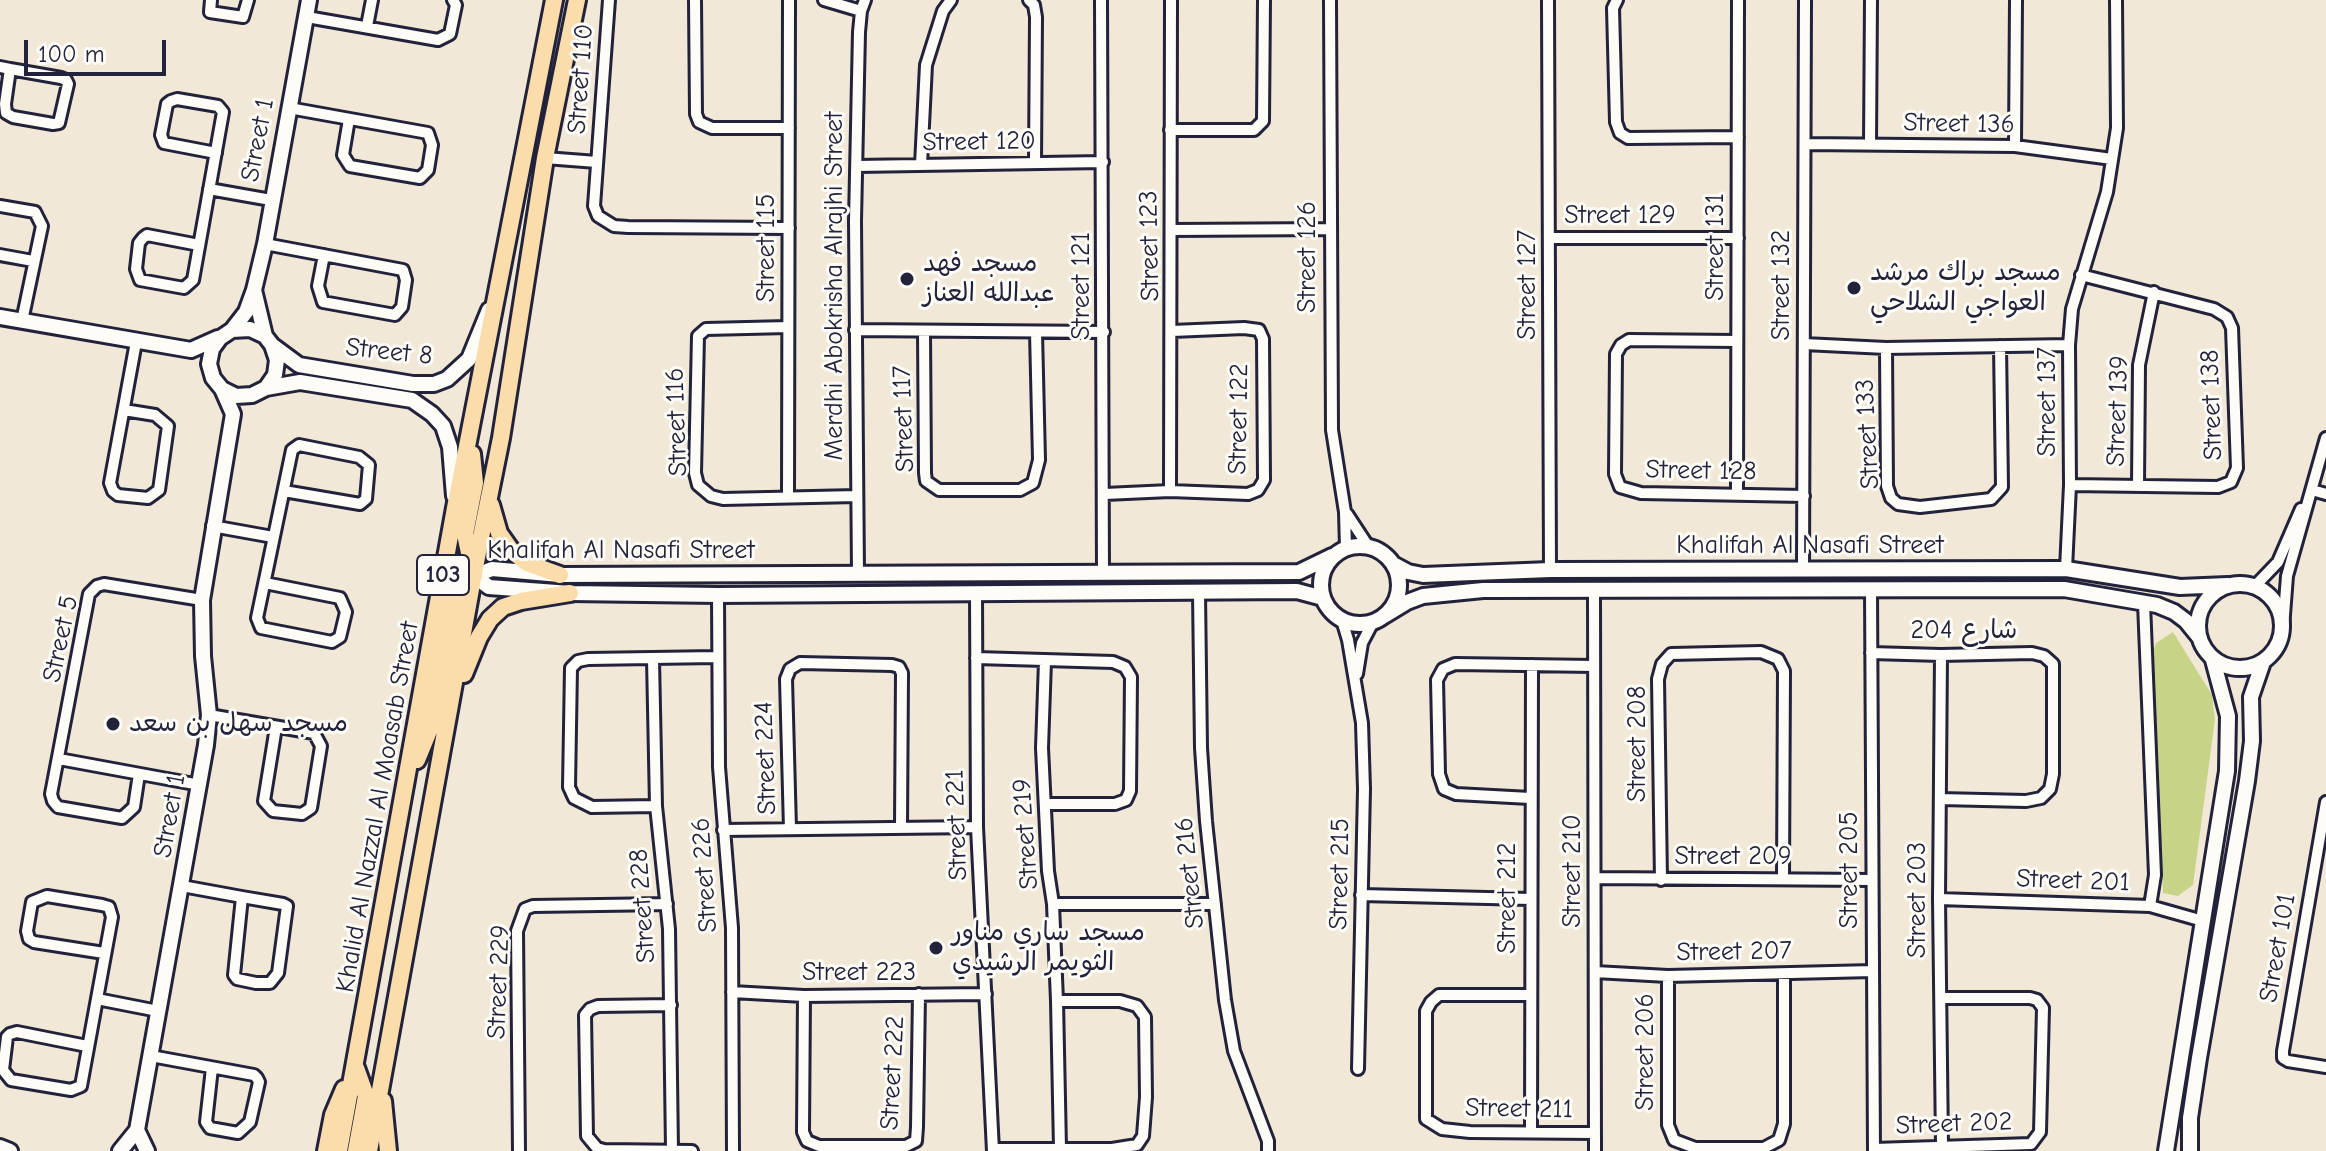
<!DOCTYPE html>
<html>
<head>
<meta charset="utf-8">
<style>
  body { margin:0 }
  #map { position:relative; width:2326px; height:1151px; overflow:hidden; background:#f1e8d7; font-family:"Comic Neue",sans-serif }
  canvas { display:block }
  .scale { position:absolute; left:24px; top:40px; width:142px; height:36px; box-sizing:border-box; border:4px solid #22223b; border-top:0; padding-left:10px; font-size:24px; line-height:28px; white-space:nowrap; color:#22223b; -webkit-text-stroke:6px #fdfcf7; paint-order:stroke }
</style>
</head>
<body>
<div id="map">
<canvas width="2326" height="1151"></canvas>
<div class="scale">100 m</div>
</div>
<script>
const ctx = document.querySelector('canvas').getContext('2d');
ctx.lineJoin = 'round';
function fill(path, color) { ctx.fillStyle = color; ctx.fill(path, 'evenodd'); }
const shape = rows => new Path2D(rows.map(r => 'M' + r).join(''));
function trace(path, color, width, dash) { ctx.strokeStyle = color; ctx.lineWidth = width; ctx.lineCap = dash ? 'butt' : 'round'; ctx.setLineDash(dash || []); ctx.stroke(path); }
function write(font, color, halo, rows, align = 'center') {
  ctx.font = font + ' "Comic Neue","Playpen Sans Arabic",sans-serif'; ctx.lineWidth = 6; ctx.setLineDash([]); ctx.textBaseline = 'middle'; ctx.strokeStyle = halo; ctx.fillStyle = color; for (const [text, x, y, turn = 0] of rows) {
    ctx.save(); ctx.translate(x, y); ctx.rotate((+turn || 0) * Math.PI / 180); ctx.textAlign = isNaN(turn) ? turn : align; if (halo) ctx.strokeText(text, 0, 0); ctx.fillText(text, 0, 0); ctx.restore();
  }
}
fill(shape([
  [2173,632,2212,695,2215,719,2193,885,2178,896,2163,893,2153,651,2156,643]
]), '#c7d487');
const street = shape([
  [211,0,210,12,243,17,248,0],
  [609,0,594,206,598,216,614,226,628,227,789,228],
  [695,0,696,114,699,122,712,128,789,128],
  [824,0,861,11],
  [1029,0,1034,5,1036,17,1035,163],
  [1101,0,1103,573],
  [1330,0,1332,430,1345,512,1346,548],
  [1548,0,1550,570],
  [1617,0,1613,8,1616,122,1620,133,1628,138,1738,137],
  [307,17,438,40,450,34,456,5,453,0],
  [367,26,372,0],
  [0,67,10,69,61,78,66,80,68,84,59,123,53,124,13,117,6,113,5,104,10,69],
  [289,108,428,133,432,145,428,170,420,178,350,166,343,155,349,119],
  [1170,130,1254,130,1263,121,1264,0],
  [1805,144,2015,146,2112,159],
  [1870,145,1871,0],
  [2015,146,2016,0],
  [545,158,597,162],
  [921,165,926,65,943,11,951,0],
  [857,166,1103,162],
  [209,189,271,200],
  [0,206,35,212,42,226,22,321],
  [1172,230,1330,229],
  [1550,238,1738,238],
  [265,244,403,270,406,280,402,307,395,315,323,302,318,286,324,255],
  [199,245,147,235,143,238,139,243,136,269,140,280,184,288,193,280,223,112,218,106,177,99,171,101,167,104,161,135,164,143,216,153],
  [0,255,33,261],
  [788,327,706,329,698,336,695,473,698,485,711,496,723,499,857,496],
  [855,330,1104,332],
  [924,332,925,473,926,481,939,490,1020,490,1033,483,1039,460,1036,332],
  [1737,341,1629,340,1621,345,1616,354,1615,474,1620,487,1641,493,1804,496],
  [1804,344,1886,348,2069,345],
  [1886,348,1887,486,1891,498,1898,504,1920,507,1991,499,2002,487,2000,346],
  [124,410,155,415,168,426,159,490,148,498,118,495,113,491,110,483,136,342],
  [2070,485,2218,487,2231,482,2237,468,2232,328,2227,317,2214,309,2081,275],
  [2138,486,2139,365,2154,292],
  [2312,490,2326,494],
  [1170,491,1171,0],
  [1737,493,1738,0],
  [1105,494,1170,491,1248,494,1258,490,1264,480,1263,339,1259,330,1244,328,1172,331],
  [788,497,789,0],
  [1347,514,1368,546],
  [212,526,273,537],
  [2066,569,2070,485,2069,345,2072,309,2107,192,2117,128,2116,0],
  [1803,570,1805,0],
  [858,573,855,221,859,32,861,11,865,0],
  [265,583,340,598,346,612,340,637,332,642,261,628,257,618,292,450,299,445,359,457,369,465,366,499,360,504,284,491],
  [2255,586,2278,562,2301,509],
  [1871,589,1874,1151],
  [1594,590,1595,1151],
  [1199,593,1201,748,1206,821,1225,1000,1234,1051,1268,1141,1268,1151],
  [976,594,977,827,993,1151],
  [718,595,719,767,732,928,733,1151],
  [2144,603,2155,875,2150,906],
  [1342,620,1348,640,1362,723,1364,789,1358,1069],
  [2283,628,2287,576,2326,438],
  [1871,653,1941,655,2032,653,2044,656,2053,664,2053,774,2050,789,2041,798,2026,801,1940,799],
  [1941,655,1939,899,1942,1145],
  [976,658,1113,662,1125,667,1131,677,1130,791,1126,800,1115,804,1046,804],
  [653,659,656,806,669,929,672,1150],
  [1045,661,1042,748,1048,871,1053,904,1057,1001,1060,1148],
  [1357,674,1362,643,1373,622],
  [209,715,314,733,321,746,311,808,302,814,273,811,264,801,276,727],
  [59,759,200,785],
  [139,774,134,807,122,818,58,807,53,801,51,794,89,594,97,586,104,584,202,600],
  [1530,798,1456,794,1444,789,1439,774,1437,680,1443,669,1455,664,1594,666],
  [2326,802,2283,1051,2283,1058,2288,1061,2326,1067],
  [656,806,592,807,574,798,569,787,571,668,578,661,588,659,716,657],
  [790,829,786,679,790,669,800,663,892,665,899,667,902,673,901,826],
  [723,830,977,827],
  [1596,878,1871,880],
  [1661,880,1658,679,1662,664,1671,654,1761,652,1778,659,1784,671,1783,879],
  [182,886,242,897,283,904,287,906,278,973,270,983,256,983,237,979,234,975,242,897],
  [1361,895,1530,899],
  [1939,899,2150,906,2203,921],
  [1053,904,1215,904],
  [1595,972,1668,976,1873,971],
  [1668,976,1668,1125,1674,1140,1695,1148,1764,1148,1779,1140,1784,1124,1784,974],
  [732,992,804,996,986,994],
  [1530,995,1439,995,1431,1002,1426,1011,1426,1119,1442,1129,1470,1132,1595,1133],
  [804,996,803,1132,807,1141,819,1146,906,1146,916,1141,917,1127,919,994],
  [97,999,158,1011],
  [671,1005,598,1006,590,1009,585,1015,587,1136,597,1148,604,1150,692,1151],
  [87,1046,17,1032,10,1034,7,1037,3,1070,11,1080,71,1090,81,1086,112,917,109,907,102,905,47,896,32,902,27,931,29,939,34,942,104,953],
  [151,1056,254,1075,257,1078,259,1082,250,1122,238,1133,210,1128,206,1122,212,1068],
  [1531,1132,1532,665],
  [993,1149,1112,1149,1137,1145,1143,1136,1146,1097,1145,1017,1137,1006,1120,1001,1057,1001],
  [1874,1149,2031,1144,2040,1132,2043,1008,2037,1000,2030,998,1941,998],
  [519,1151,517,931,525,909,533,906,667,904]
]);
const secondary = shape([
  [254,290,265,336],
  [0,317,191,350,218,338],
  [232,330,250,329,265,336,272,345,277,360,275,375,266,388,252,395,236,396,222,389,213,378,209,364,212,349,220,338,232,330,246,312,254,290,265,244,309,0],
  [272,345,299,365,413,384,434,384,447,379,469,359,489,310],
  [266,388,300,382,412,400,432,414,443,426,450,447,454,496],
  '1321 585a39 39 0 1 1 78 0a39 39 0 1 1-78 0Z',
  [1393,564,1408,572,1423,575,1550,570,2066,569,2180,587,2228,585],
  '2198 626a42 42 0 1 1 84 0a42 42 0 1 1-84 0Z',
  [1323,598,1297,591,718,595,570,593,489,587,474,576,492,569,560,575,1299,572,1332,556],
  [1384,616,1407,602,1423,596,1483,590,2064,589,2157,605,2174,612,2186,621,2199,637],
  [137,1130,147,1151],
  [0,1147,10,1151],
  [120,1151,137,1130,206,745,209,715,203,656,202,600,233,414,222,389],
  [2166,1151,2227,771,2228,716,2213,660],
  [2190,1151,2190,1118,2199,1058,2247,781,2252,741,2251,697,2263,662]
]);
const primary = shape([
  [491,505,499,533,511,550,527,563,560,575],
  [464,674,479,637,490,619,503,607,521,601,570,593],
  [417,760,431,726,454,600,463,586,474,576,465,534,475,483,472,454],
  [356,1068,366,1096,356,1151],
  [383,1101,388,1151],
  [326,1151,333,1115,344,1089],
  [339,1151,455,508,554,0],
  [369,1151,475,567,501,438,545,158,577,0]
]);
trace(street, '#22223b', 16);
trace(secondary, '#22223b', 20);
trace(primary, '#22223b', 22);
trace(street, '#fdfcf7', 10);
trace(secondary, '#fdfcf7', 14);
trace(primary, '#fbddab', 16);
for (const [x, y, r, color] of [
  [907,279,8,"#22223b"],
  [1854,288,8,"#22223b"],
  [113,724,8,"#22223b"],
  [936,948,8,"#22223b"]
]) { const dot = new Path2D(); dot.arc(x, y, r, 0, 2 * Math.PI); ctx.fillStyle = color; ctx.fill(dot); trace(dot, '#fdfcf7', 3); }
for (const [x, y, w] of [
  [443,575,52]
]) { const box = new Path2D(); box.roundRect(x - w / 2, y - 20, w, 40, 6); ctx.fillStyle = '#fdfcf7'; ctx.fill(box); trace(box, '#22223b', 2); }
write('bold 24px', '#22223b', null, [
  ["103",443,575]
]);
write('26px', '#22223b', '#fdfcf7', [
  ["Street 110",581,79,-86],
  ["Street 136",1959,124,1],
  ["Street 1",258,140,-79],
  ["Street 120",979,142,-1],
  ["Street 129",1620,216],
  ["Street 123",1150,246,-91],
  ["Street 131",1716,247,-90],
  ["Street 115",767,248,-90],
  ["Street 126",1308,257,-90],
  ["Street 127",1528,285,-90],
  ["Street 132",1782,285,-90],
  ["Merdhi Abokrisha Alrajhi Street",835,286,-90],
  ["Street 121",1082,286,-90],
  ["Street 8",389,352,6],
  ["Street 137",2048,402,-90],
  ["Street 138",2212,405,-92],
  ["Street 139",2118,411,-88],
  ["Street 117",904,419,-92],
  ["Street 122",1239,419,-89],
  ["Street 116",677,422,-92],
  ["Street 133",1868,434,-93],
  ["Street 128",1701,471,1],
  ["Khalifah Al Nasafi Street",1810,546],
  ["Khalifah Al Nasafi Street",621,551],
  ["شارع 204",1964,631],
  ["Street 5",61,639,-78],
  ["Street 208",1638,744,-90],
  ["Street 224",766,758,-92],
  ["Khalid Al Nazzal Al Moasab Street",378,807,-80],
  ["Street 1",170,816,-80],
  ["Street 221",957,825,-92],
  ["Street 219",1026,834,-94],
  ["Street 209",1733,857],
  ["Street 205",1850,870,-90],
  ["Street 210",1573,871,-90],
  ["Street 216",1190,873,-96],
  ["Street 215",1340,874,-89],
  ["Street 226",705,875,-94],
  ["Street 201",2073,881,2],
  ["Street 212",1508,898,-90],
  ["Street 203",1918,900,-90],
  ["Street 228",643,906,-94],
  ["Street 101",2278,948,-80],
  ["Street 207",1734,952,-1],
  ["Street 223",859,973],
  ["Street 229",499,982,-88],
  ["Street 206",1646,1052,-90],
  ["Street 222",893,1073,-87],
  ["Street 211",1519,1109,1],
  ["Street 202",1954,1124,-2]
]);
write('26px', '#22223b', '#fdfcf7', [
  ["مسجد فهد",923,264],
  ["عبدالله العناز",923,294],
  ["مسجد براك مرشد",1870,273],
  ["العواجي الشلاحي",1870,303],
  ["مسجد سهل بن سعد",129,724],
  ["مسجد ساري مناور",952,933],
  ["الثويمر الرشيدي",952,963]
], 'left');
</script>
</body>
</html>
